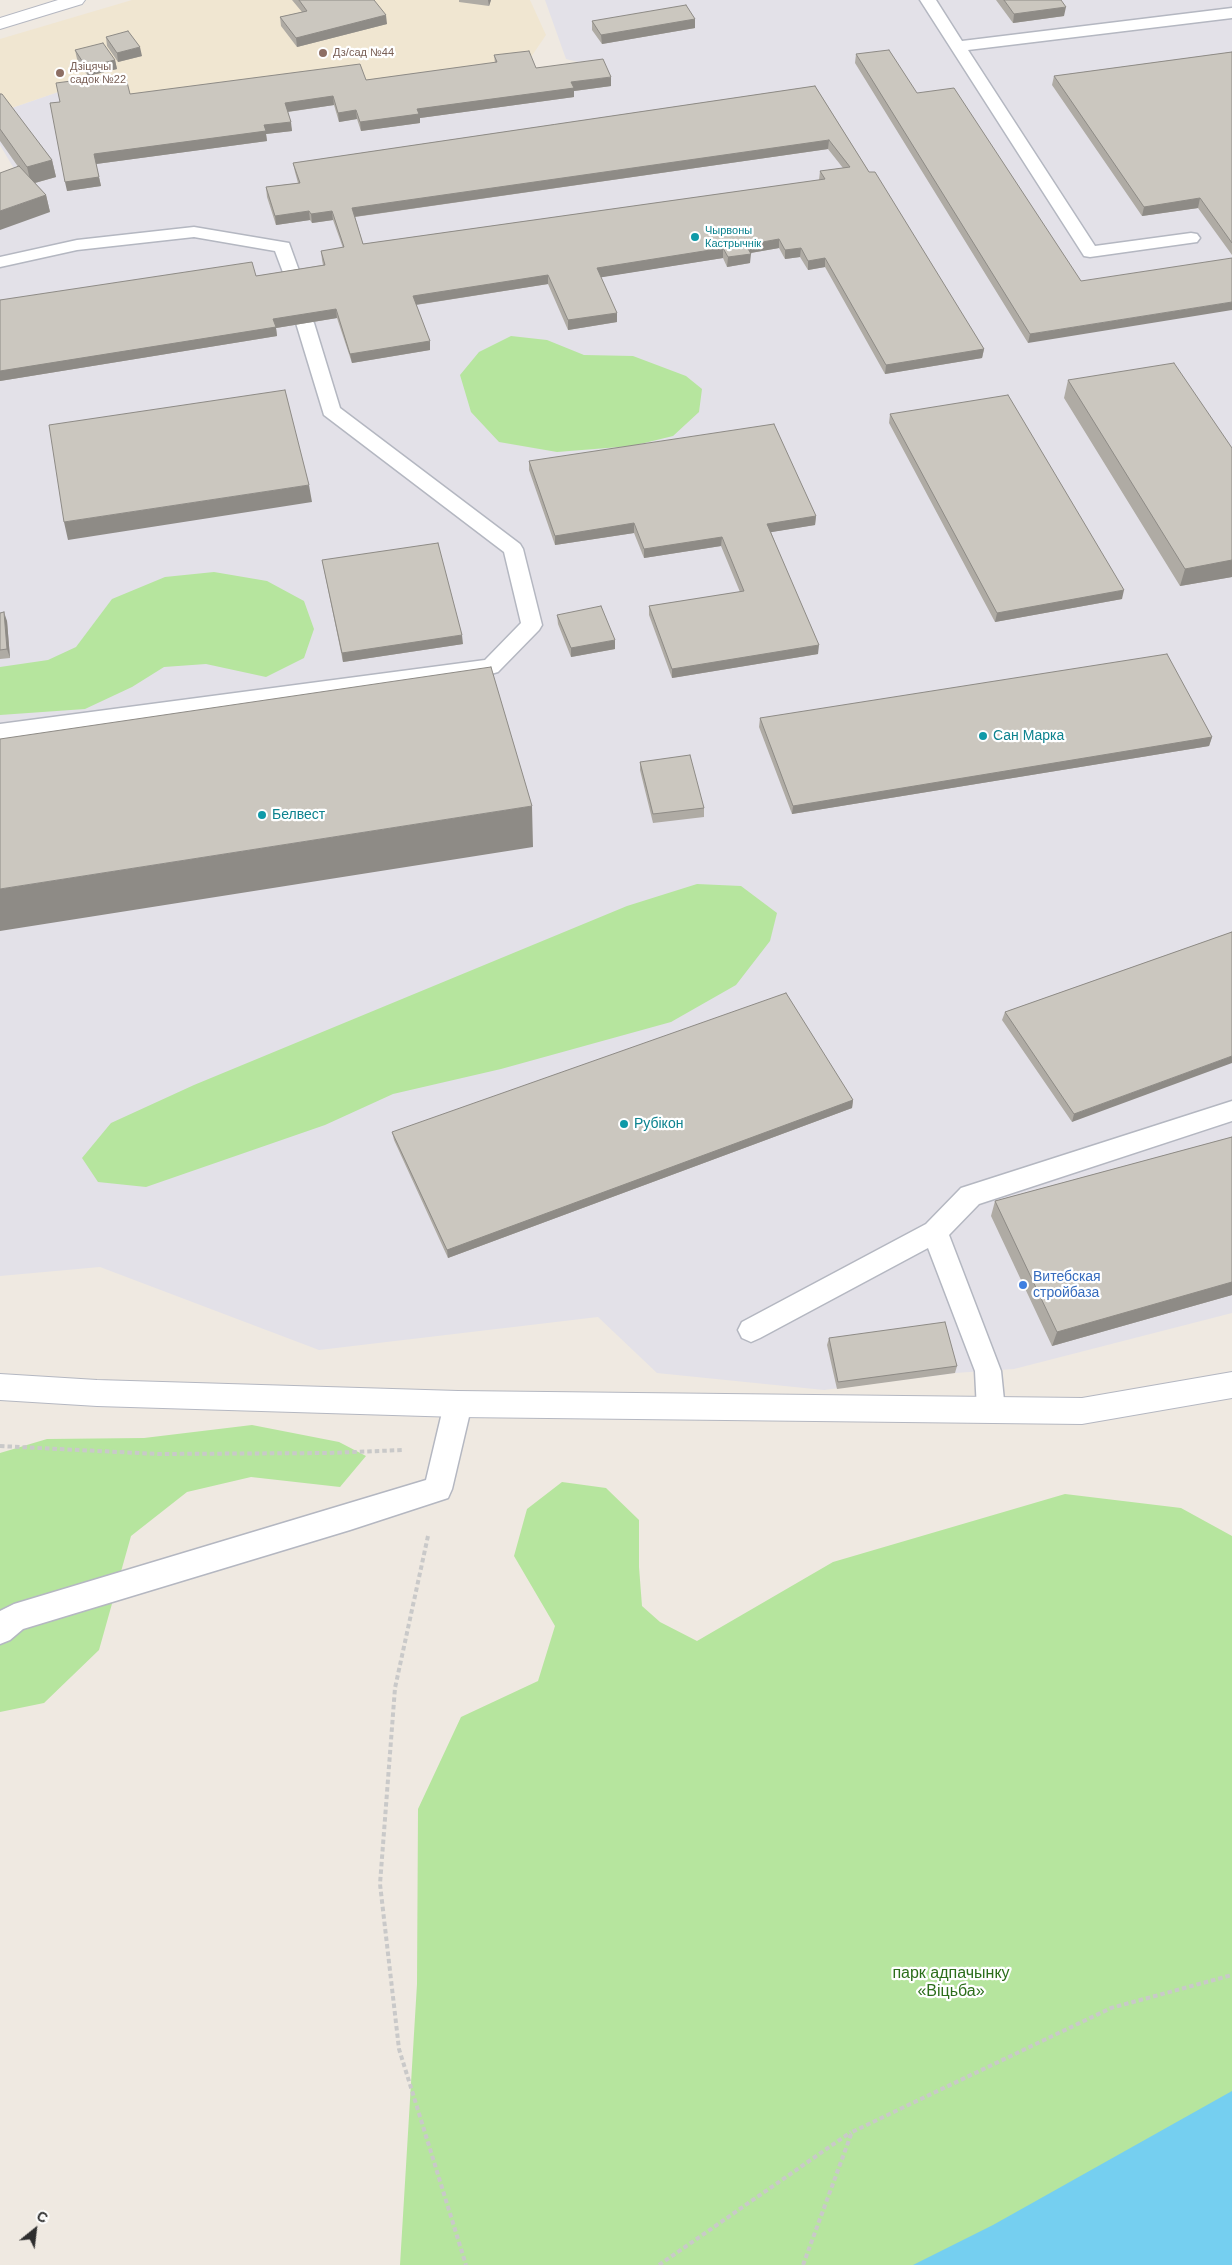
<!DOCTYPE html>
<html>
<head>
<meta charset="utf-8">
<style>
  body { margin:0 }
  #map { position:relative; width:1232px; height:2265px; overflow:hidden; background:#efe9e1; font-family:Helvetica,sans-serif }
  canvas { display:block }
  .north { position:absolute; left:10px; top:2205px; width:50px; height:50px; -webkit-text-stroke:4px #fff; paint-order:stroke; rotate:29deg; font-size:14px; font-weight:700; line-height:20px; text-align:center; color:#2e2e2e }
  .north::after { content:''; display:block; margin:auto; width:18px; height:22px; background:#2e2e2e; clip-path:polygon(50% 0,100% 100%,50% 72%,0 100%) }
</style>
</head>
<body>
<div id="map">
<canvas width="1232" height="2265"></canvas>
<div class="north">С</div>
</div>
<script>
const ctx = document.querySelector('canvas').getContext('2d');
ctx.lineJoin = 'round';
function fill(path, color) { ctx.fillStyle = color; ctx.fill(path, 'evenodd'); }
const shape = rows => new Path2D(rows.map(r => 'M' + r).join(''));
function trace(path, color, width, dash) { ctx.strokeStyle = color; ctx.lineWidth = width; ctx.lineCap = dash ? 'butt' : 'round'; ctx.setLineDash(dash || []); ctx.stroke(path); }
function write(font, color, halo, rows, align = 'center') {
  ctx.font = font + ' Helvetica,sans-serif'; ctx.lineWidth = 4.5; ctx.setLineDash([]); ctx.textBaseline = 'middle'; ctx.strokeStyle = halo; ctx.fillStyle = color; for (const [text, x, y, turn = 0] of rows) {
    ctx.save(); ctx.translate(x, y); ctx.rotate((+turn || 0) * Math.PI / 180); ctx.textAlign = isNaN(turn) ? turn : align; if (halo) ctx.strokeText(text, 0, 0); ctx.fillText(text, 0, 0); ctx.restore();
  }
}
fill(shape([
  [545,0,1232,0,1232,1313,1014,1369,955,1373,824,1390,657,1373,598,1317,319,1350,100,1267,0,1276,0,192,23,184,0,145,0,112,58,92,537,77,601,68,566,59]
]), '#e3e1e8');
fill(shape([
  [132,0,530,0,546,35,529,60,498,71,131,103,58,92,0,112,0,39]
]), '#f0e6d1');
fill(shape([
  [511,336,547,340,584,355,633,356,686,376,702,389,699,412,673,436,632,446,557,452,499,442,471,412,460,375,479,352],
  [214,572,267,581,304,601,314,629,304,658,266,677,206,664,164,667,132,687,85,709,0,715,0,667,48,660,76,647,112,599,165,577],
  [697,884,741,886,777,913,770,941,736,985,671,1022,501,1069,393,1094,325,1125,146,1187,98,1182,82,1158,111,1123,194,1085,627,906],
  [252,1425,339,1442,366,1456,340,1487,251,1477,187,1492,131,1536,99,1650,44,1703,0,1712,0,1453,47,1439,144,1438],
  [562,1482,606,1488,639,1520,639,1567,642,1606,660,1622,697,1641,833,1562,1065,1494,1181,1508,1232,1536,1232,2265,400,2265,417,1984,418,1809,461,1717,538,1681,555,1626,514,1556,527,1509]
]), '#b6e59e');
fill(shape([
  [1232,2091,1232,2265,913,2265,993,2225]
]), '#75cff0');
const lane = shape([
  [920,0,936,0,962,41,1232,8,1232,18,968,50,1095,246,1191,233,1197,234,1200,238,1197,242,1090,257,1084,256,920,0],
  [194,227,289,243,302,279,299,283,287,283,275,251,194,237,77,250,0,267,0,257,77,240,194,227],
  [305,318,311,319,314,323,340,408,520,544,523,549,542,625,539,630,498,672,491,674,0,740,0,724,485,660,521,623,504,552,324,415,296,323,299,319,305,318],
  [1232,1101,1232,1121,979,1204,949,1235,1001,1371,1005,1410,1001,1419,991,1422,981,1419,977,1410,975,1371,928,1248,760,1338,751,1342,742,1338,738,1330,742,1322,926,1224,961,1188,1232,1101],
  [458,1392,468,1395,472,1404,452,1489,448,1498,350,1530,23,1629,10,1640,0,1644,0,1611,14,1604,426,1480,444,1404,448,1395,458,1392]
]);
const street = shape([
  [58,0,85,0,82,4,0,29,0,18,58,0],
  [1232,1372,1232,1398,1082,1424,458,1417,97,1406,0,1400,0,1374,97,1380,458,1391,1082,1398,1232,1372]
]);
trace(lane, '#b4b7c1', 3);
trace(street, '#b4b7c1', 2);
trace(shape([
  [0,1446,158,1454,329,1453,403,1450],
  [428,1536,395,1688,380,1884,399,2049,466,2265],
  [659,2265,851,2132],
  [803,2265,852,2132,1111,2008,1232,1975]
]), '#c9c9c9', 4, [4.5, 3]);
fill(lane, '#fff');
fill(street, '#fff');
fill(shape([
  [292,0,374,0,387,24,297,47,281,26,280,17,302,12],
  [459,0,491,0,489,6,459,2],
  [996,0,1061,0,1064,16,1013,23],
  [695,19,695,28,602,44,592,30,592,21],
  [106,37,142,56,118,62,107,46],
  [75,50,115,60,117,69,88,76,77,59],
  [1232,52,1232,255,1198,208,1142,216,1052,85,1054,76],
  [856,54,917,93,1081,281,1028,343,855,63],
  [494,55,536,68,611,86,574,91,574,97,420,118,420,123,361,131,357,119,339,122,334,105,288,112,292,131,266,134,267,141,96,164,101,186,67,191,130,94,366,80,495,63],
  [815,86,869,172,984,349,982,358,885,374,825,267,808,270,800,257,785,259,779,248,750,253,750,263,727,267,723,258,601,277,617,322,568,330,548,284,416,305,430,350,352,363,337,318,276,328,277,336,0,381,0,300,256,276,323,265,322,260,321,251,343,248,333,220,312,223,310,220,276,225,267,197,266,187,298,183,295,172,293,163],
  [828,149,843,168,820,171,819,180,363,244,355,217],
  [0,94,52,160,56,177,35,183,46,195,50,212,0,141],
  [1068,380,1232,448,1232,577,1180,586,1064,398],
  [890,414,1122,599,995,622,889,423],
  [529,461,816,516,815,525,771,532,818,654,672,678,649,615,649,606,740,592,721,546,644,558,634,533,555,545,529,470],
  [322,560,463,644,343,662],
  [0,613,7,621,10,658,0,659],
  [557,615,615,649,571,657,558,624],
  [760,718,1212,737,1209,746,792,814,759,727],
  [640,762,704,808,704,817,653,823,640,770],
  [1232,932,1072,1122,1002,1020,1005,1012],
  [853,1100,852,1108,448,1258,394,1140,392,1132],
  [1232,1137,1232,1295,1052,1346,991,1216,995,1201],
  [829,1338,957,1366,955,1373,837,1389,827,1345]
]), '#afaba4');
fill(shape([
  [488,0,491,0,489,6],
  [1066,7,1064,16,1013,23,1014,14],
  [386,15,387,24,297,47,296,38],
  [695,19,695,28,602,44,601,35],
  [140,47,142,56,118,62,117,53],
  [115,60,117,69,88,76,86,67],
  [611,77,611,86,574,91,574,97,420,118,420,123,361,131,360,122,417,109,571,82],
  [333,96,334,105,286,112,285,103],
  [356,110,357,119,339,122,338,113],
  [291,122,292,131,266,134,267,141,96,164,101,186,67,191,65,182,94,154,264,125],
  [829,140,828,149,353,217,352,208],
  [52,160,56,177,31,184,27,167],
  [46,195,50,212,0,230,0,211],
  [1200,198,1198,208,1142,216,1144,207],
  [309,211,310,220,276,225,275,216],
  [332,211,333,220,312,223,311,214],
  [779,239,779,248,745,254,746,245],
  [723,248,723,258,597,278,597,268],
  [801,248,800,257,785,259,785,250],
  [751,254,750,263,727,267,728,257],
  [825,258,825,267,808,270,808,261],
  [548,275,548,284,414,305,413,296],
  [1232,302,1232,310,1028,343,1030,334],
  [336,309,337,318,276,328,277,336,0,381,0,371,273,319],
  [617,313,617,322,568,330,568,320],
  [430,341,430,350,352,363,350,354],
  [984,349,982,358,885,374,886,365],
  [309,485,312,502,68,540,64,522],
  [816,516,815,525,766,533,767,524],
  [634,523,634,533,555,545,555,536],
  [722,537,721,546,644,558,644,549],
  [1232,560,1232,577,1180,586,1185,569],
  [1124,590,1122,599,995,622,997,613],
  [4,612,7,621,10,658,7,649],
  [462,635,463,644,343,662,342,653],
  [615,640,615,649,571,657,571,648],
  [819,645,818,654,672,678,672,669],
  [1212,737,1209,746,792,814,793,806],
  [532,806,533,847,0,931,0,889],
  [1232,1056,1232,1063,1072,1122,1074,1114],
  [853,1100,852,1108,448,1258,447,1250],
  [1232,1282,1232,1295,1052,1346,1057,1332]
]), '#8e8b86');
const building = shape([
  [299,0,374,0,386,15,296,38,280,17,307,11,299,0],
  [1004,0,1061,0,1066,7,1014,14,1004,0],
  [686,5,695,19,601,35,592,21,686,5],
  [128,31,140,47,117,53,106,37,128,31],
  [103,43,115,60,86,67,75,50,103,43],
  [889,50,917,93,954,88,1081,281,1232,258,1232,302,1030,334,856,54,889,50],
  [529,51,536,68,603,59,611,77,571,82,574,88,417,109,419,114,360,122,356,110,338,113,333,96,285,103,291,122,264,125,266,131,94,154,99,177,65,182,50,103,60,102,56,83,125,74,130,94,360,64,366,80,497,62,494,55,529,51],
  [1232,52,1232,243,1200,198,1144,207,1054,76,1232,52],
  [815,86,869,172,875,172,984,349,886,365,825,258,808,261,801,248,785,250,779,239,746,245,751,254,728,257,723,248,597,268,617,313,568,320,548,275,413,296,430,341,350,354,336,309,273,319,276,327,0,371,0,300,252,262,256,276,325,265,321,251,344,247,332,211,311,214,309,211,275,216,266,187,300,183,293,163,815,86],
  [829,140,850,167,820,171,825,179,363,244,352,208,829,140],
  [0,94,2,94,52,160,27,167,0,129,0,94],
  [19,166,46,195,0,211,0,173,19,166],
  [1174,363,1232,448,1232,560,1185,569,1068,380,1174,363],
  [285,390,309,485,64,522,49,425,285,390],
  [1008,395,1124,590,997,613,890,414,1008,395],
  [774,424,816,516,767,524,819,645,672,669,649,606,744,591,722,537,644,549,634,523,555,536,529,461,774,424],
  [438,543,462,635,342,653,322,560,438,543],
  [601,606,615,640,571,648,557,615,601,606],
  [4,612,7,649,0,650,0,613,4,612],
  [1167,654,1212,737,793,806,760,718,1167,654],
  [491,667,532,806,0,889,0,739,491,667],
  [690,755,704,808,653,814,640,762,690,755],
  [1232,932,1232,1056,1074,1114,1005,1012,1232,932],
  [786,993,853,1100,447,1250,392,1132,786,993],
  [1232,1137,1232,1282,1057,1332,995,1201,1232,1137],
  [945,1322,957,1366,838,1382,829,1338,945,1322]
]);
fill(building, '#cbc7bf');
trace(building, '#8e8b86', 1);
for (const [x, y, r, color] of [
  [323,53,5,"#8d6e63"],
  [60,73,5,"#8d6e63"],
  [695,237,5,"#0f9aa8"],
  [983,736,5,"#0f9aa8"],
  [262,815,5,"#0f9aa8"],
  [624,1124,5,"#0f9aa8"],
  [1023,1285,5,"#3f7fe0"]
]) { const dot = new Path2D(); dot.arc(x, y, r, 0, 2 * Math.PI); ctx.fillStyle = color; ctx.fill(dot); trace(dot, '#fff', 2); }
write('11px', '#785e54', '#fff', [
  ["Дз/сад №44",333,53],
  ["Дзіцячы",70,67],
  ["садок №22",70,80]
], 'left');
write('11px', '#0d838f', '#fff', [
  ["Чырвоны",705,231],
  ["Кастрычнік",705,244]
], 'left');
write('14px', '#0d838f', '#fff', [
  ["Сан Марка",993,736],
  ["Белвест",272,815],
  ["Рубікон",634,1124]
], 'left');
write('14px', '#366cbe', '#fff', [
  ["Витебская",1033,1277],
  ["стройбаза",1033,1293]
], 'left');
write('16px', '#2c6e1b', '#fff', [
  ["парк адпачынку",951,1974],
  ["«Віцьба»",951,1992]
]);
</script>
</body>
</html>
